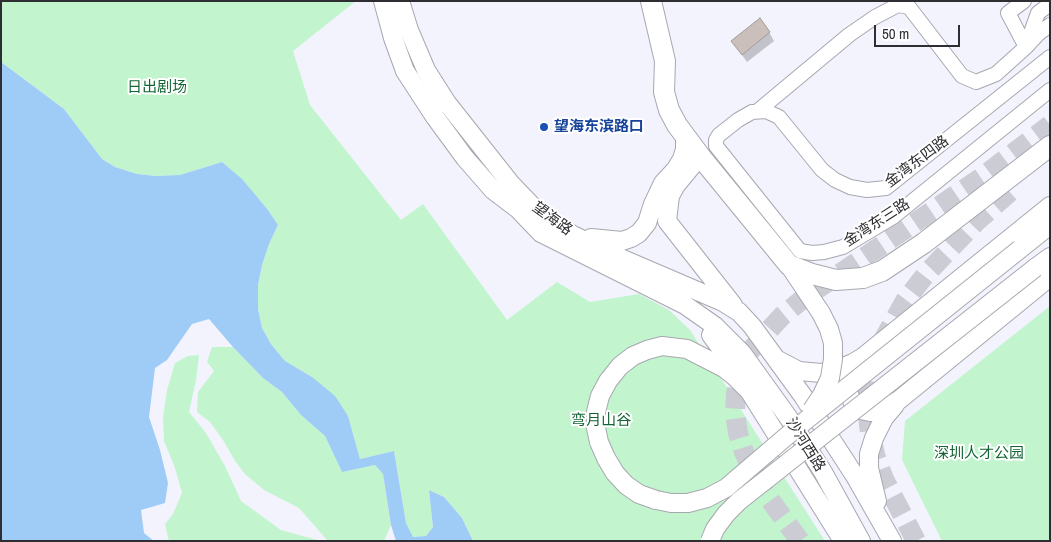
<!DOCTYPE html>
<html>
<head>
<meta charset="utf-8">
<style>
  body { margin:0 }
  #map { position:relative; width:1051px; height:542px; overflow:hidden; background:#f3f3fd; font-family:"Archivo Narrow",sans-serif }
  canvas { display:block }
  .frame { position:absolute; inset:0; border:2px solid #2e2e32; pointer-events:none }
  .scale { position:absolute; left:874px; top:25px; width:86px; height:22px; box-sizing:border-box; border:2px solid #2e2e32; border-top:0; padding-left:6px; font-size:15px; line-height:18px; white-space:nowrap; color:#2e2e32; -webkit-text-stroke:4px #fff; paint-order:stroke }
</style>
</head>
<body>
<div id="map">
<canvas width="1051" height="542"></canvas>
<div class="frame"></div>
<div class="scale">50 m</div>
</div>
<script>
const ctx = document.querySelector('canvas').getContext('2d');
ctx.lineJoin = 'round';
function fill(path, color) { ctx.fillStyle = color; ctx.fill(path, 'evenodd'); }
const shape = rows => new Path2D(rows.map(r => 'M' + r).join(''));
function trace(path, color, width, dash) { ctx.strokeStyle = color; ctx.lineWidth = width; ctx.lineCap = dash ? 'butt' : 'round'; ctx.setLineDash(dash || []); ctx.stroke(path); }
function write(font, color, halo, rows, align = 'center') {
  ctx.font = font + ' "Archivo Narrow","Noto Sans SC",sans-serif'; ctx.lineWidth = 4; ctx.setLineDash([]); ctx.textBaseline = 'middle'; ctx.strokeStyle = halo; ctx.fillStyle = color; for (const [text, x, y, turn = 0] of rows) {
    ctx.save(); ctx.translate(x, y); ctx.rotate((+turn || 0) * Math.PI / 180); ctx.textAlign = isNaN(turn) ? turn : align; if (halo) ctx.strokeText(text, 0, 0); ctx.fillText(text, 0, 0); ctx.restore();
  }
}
fill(shape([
  [1,1,356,1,293,51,310,105,401,220,423,204,507,320,557,282,590,302,639,294,669,310,690,330,825,541,473,541,462,518,444,497,429,490,433,527,426,536,413,537,406,523,394,451,360,459,348,416,312,377,285,361,271,344,262,328,258,309,258,285,262,265,269,244,278,225,268,210,242,180,222,162,180,175,156,176,137,174,115,167,102,159,64,109,1,62],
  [1050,306,1050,541,942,541,902,460,905,421],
  [212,347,233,347,263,378,282,392,301,415,325,436,342,472,375,465,383,474,391,525,384,541,328,541,299,508,264,490,245,474,235,461,223,440,210,422,197,412,198,392,214,371,207,362],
  [199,355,196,380,189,412,206,433,225,466,241,501,281,530,321,541,169,541,165,524,173,514,182,493,175,468,164,441,163,417,167,390,175,363,188,356]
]), '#c2f5ce');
fill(shape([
  [1,62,64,109,102,159,115,167,137,174,156,176,180,175,222,162,242,179,268,210,278,225,269,244,262,265,258,285,258,309,262,328,271,344,285,361,312,377,335,396,348,416,360,459,394,451,406,523,413,537,426,536,433,527,429,490,444,497,462,518,473,541,396,541,391,525,383,474,375,465,342,472,325,436,301,415,282,392,263,378,233,347,209,319,192,324,167,360,155,368,149,417,160,450,168,483,165,503,141,510,144,533,154,541,1,541]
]), '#9fcbf7');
fill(shape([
  [769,32,774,41,747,62,733,42]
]), '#0003');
const building = shape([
  [760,18,770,32,742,55,731,41,760,18]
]);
fill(building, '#cabfba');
trace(building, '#a49a95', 1);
trace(shape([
  [800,541,765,493,753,471,744,452,738,433,735,413,736,394,740,373,750,351,782,316,804,298,982,177,1050,125],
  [916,541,884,479,876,458,870,433,868,416,868,392,871,369,881,344,892,324,905,301,926,274,976,222,1010,192]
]), '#ccccd4', 20, [20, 10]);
const minor = shape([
  [1024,1,1008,13,1026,47],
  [1028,41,1038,13,1050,4],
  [1050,57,886,188,867,190,850,187,835,180,822,170,779,117,766,111,752,112,738,120,719,135,716,140,716,146,800,251,812,253,824,252,843,247,893,217,1050,90],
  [759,110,849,35,875,17,898,5,909,7,962,76,976,82,996,74,1026,47,1038,34,1050,25]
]);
const major = shape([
  [383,1,393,38,405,71,435,117,465,158,493,190,518,209,541,233,685,305,715,326,742,353,788,417,823,472,861,541],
  [400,1,409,30,426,70,447,103,511,184,535,209,553,223,573,235,625,260,723,302,739,312,752,326,803,396,855,476,892,541],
  [700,156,676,185,670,196,667,221,733,305],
  [591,238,622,241,631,238,639,233,647,223,653,204,663,183,676,169,682,159,685,149,685,137],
  [1020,249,1050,225],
  [789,265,821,313],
  [1035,268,1050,257],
  [711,335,733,365,843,541],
  [778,360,799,371,821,373,834,371,853,363,863,357,1050,206],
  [849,375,847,386,850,397,854,404,861,410,870,412,877,412,886,408,899,400,1050,277],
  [656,500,639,494,626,485,615,473,606,458,599,442,596,428,596,412,600,396,608,381,620,366,633,356,647,350,662,346,687,349,724,368,734,376,752,394],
  [877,501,869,468,869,454,874,438,884,418,895,405]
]);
const highway = shape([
  [651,1,665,61,664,92,669,110,677,125,700,156,789,265,812,274,836,280,863,278,882,271,924,243,1050,146]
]);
trace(minor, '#a7a7b0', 16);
trace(major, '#a7a7b0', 20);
trace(highway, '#a7a7b0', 22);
trace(minor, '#fff', 14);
trace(major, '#fff', 18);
trace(highway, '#fff', 20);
const majorBridge = shape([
  [812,410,822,395,830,378,833,359,833,343,829,329,821,313],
  [656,500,671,503,688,503,707,498,726,488,795,429,1020,249],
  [710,541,715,529,726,514,739,501,1035,268]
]);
trace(majorBridge, '#a7a7b0', 20, []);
trace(majorBridge, '#fff', 18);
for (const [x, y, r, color] of [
  [544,127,5,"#1a4fb4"]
]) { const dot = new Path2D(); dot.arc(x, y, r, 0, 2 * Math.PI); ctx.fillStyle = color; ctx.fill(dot); trace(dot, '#fff', 2); }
write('15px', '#146535', '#fff', [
  ["日出剧场",157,88],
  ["弯月山谷",601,421],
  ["深圳人才公园",979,454]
]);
write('bold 15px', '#164399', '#fff', [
  ["望海东滨路口",554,127]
], 'left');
write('15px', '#2e2e32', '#fff', [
  ["金湾东四路",917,162,-37],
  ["望海路",552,219,36],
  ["金湾东三路",877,223,-33],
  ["沙河西路",805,445,58]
]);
</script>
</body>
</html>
